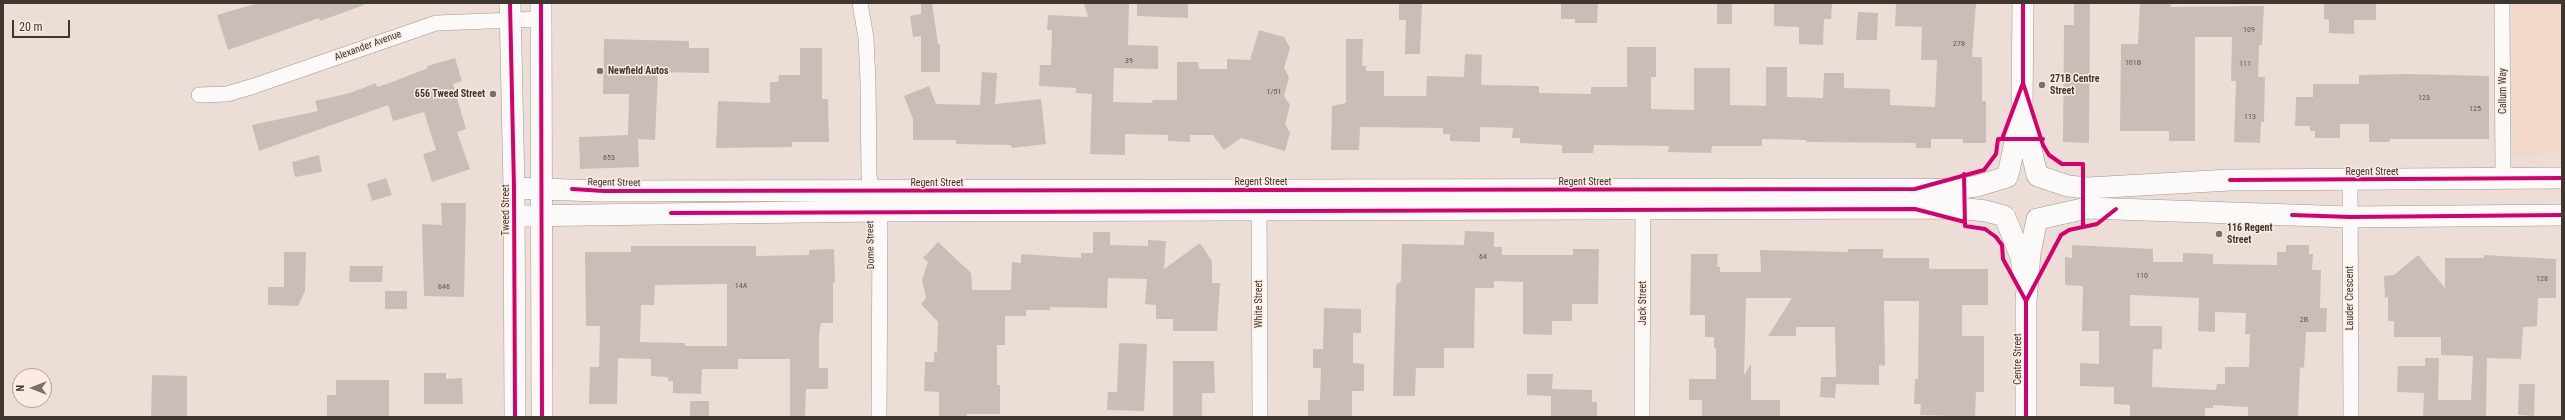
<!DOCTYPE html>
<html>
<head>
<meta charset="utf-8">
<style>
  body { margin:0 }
  #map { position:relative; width:2565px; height:420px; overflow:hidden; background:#ecded6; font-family:"Roboto Condensed",sans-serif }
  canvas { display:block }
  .frame { position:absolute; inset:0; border:4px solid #403630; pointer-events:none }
  .north { position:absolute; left:12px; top:368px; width:40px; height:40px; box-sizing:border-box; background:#fbebe2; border:1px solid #b0a39b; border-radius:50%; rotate:270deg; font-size:11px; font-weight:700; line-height:16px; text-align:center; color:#403630 }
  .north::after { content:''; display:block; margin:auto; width:14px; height:18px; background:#7c716a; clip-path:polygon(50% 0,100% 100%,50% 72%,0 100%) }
  .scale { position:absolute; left:12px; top:20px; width:58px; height:18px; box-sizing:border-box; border:2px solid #403630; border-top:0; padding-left:5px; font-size:12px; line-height:14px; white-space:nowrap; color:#403630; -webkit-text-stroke:3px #fbebe2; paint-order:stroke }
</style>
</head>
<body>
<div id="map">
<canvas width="2565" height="420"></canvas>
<div class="frame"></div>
<div class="north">N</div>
<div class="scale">20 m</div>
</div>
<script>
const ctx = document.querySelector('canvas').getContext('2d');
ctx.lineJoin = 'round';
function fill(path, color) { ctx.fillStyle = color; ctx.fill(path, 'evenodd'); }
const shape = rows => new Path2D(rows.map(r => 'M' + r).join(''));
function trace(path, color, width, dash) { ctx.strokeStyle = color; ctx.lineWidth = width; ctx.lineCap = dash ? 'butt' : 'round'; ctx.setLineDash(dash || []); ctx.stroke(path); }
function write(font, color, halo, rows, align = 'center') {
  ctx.font = font + ' "Roboto Condensed",sans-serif'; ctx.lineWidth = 3; ctx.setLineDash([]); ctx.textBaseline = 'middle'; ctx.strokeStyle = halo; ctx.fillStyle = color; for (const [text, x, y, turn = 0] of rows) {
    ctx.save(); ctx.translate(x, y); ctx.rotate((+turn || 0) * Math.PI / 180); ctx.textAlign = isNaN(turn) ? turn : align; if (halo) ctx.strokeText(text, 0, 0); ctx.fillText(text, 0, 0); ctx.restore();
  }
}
fill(shape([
  [2512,3,2562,3,2562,154,2513,157]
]), '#f1d8c9');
fill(shape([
  [258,3,363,3,364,5,320,21,319,18,228,50,217,15],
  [921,3,932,3,938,44,940,44,940,72,921,72,921,36,913,37,910,16,921,14],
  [1084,3,1129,3,1128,45,1158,46,1158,69,1114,68,1113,102,1152,103,1153,100,1177,100,1177,62,1198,62,1199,69,1227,69,1227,59,1250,60,1259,30,1284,37,1290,48,1284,68,1289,77,1284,96,1290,105,1285,124,1290,133,1285,151,1241,138,1224,150,1213,135,1190,135,1190,142,1168,141,1168,135,1125,134,1125,155,1090,154,1092,94,1076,93,1076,88,1039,86,1040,65,1051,65,1052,30,1047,30,1048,15,1088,17],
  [1137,3,1188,3,1188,18,1137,16],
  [1399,3,1422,3,1420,54,1405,54,1406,20,1399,20],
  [1561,3,1598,3,1597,23,1575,23,1575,19,1561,19],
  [1717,3,1732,3,1732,24,1717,24],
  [1774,3,1832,3,1831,19,1824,19,1823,45,1799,44,1799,27,1774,26],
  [1896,3,1976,3,1972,57,1982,57,1982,101,1986,101,1986,143,1963,143,1963,139,1931,139,1931,148,1916,148,1916,143,1806,142,1806,140,1762,139,1762,146,1712,146,1711,153,1668,152,1669,146,1594,145,1593,153,1562,153,1562,145,1520,143,1520,138,1512,138,1513,128,1480,127,1480,142,1450,141,1450,134,1443,134,1443,128,1360,127,1359,150,1331,150,1332,106,1346,103,1346,39,1363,39,1362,66,1366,66,1366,71,1384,71,1384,96,1426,96,1427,76,1464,77,1465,54,1482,55,1481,85,1539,86,1539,93,1591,94,1591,87,1627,87,1627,47,1656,47,1656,77,1651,77,1651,109,1694,110,1694,68,1730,68,1730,105,1766,106,1766,67,1787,67,1787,97,1823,98,1824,73,1844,73,1844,88,1890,89,1890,105,1935,107,1937,60,1921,60,1922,27,1895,26],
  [2074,3,2090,3,2089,143,2063,142,2064,25,2074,25],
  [2140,3,2171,3,2171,7,2264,6,2262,45,2259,45,2258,77,2265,77,2264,122,2261,122,2260,143,2234,142,2236,81,2231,81,2232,37,2195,37,2195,141,2169,141,2169,131,2120,131,2121,44,2138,44],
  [2324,3,2376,3,2376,20,2354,20,2354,34,2329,33,2329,20,2324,19],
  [1858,12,1878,13,1877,40,1856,40],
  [604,39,689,41,689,48,709,48,709,73,658,72,655,140,638,139,639,167,580,169,579,137,628,135,629,94,603,94],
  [800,48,822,48,822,99,828,99,829,142,792,142,792,147,716,148,718,101,770,103,770,82,778,82,779,75,800,75],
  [455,58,462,81,453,84,466,129,457,132,470,169,432,182,423,154,436,150,424,112,393,121,388,105,259,151,252,125,318,111,315,101,350,93,376,83,377,87,387,84,428,68,427,66],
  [982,72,997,73,995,104,1041,99,1046,144,1012,148,1011,145,956,144,956,140,913,140,913,119,904,96,929,86,936,104,980,105],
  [2409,74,2489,76,2489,139,2390,139,2390,142,2369,142,2369,124,2340,124,2340,138,2315,138,2315,131,2310,131,2310,126,2295,126,2296,97,2313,97,2313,84,2359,84,2359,75],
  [319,155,322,172,295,177,292,162],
  [386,178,392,195,372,201,367,184],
  [441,203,466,203,464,297,424,296,422,224,442,225],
  [1465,231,1494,232,1494,247,1502,247,1502,255,1573,255,1573,249,1599,249,1598,304,1572,304,1572,321,1552,321,1552,335,1523,334,1523,282,1494,281,1494,288,1475,288,1474,348,1444,348,1444,368,1416,368,1415,396,1393,396,1396,285,1401,281,1402,244,1464,245],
  [1093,232,1110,232,1110,245,1148,246,1148,240,1166,241,1164,269,1200,243,1212,261,1212,283,1220,283,1217,331,1173,331,1173,319,1156,319,1156,305,1145,304,1147,279,1108,278,1107,308,1050,307,1050,310,1026,310,1026,316,1005,316,1005,345,997,345,997,385,1000,385,1000,414,967,414,967,417,939,417,939,392,924,391,925,362,934,362,934,352,937,353,938,322,921,304,926,298,922,280,928,262,923,258,938,242,971,273,972,290,1011,290,1012,262,1021,263,1021,254,1081,258,1081,253,1093,253],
  [2072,245,2153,249,2153,262,2183,262,2183,253,2213,254,2213,264,2277,265,2277,252,2286,252,2286,245,2309,245,2309,254,2313,254,2312,270,2321,270,2320,308,2327,308,2326,332,2306,332,2304,368,2300,367,2298,417,2248,416,2248,407,2213,405,2213,408,2205,408,2205,417,2130,417,2130,405,2114,404,2114,387,2080,386,2080,363,2099,364,2099,331,2082,331,2083,286,2065,285,2065,257,2072,258],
  [2130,295,2199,298,2198,331,2215,332,2215,312,2246,313,2245,334,2250,334,2249,367,2225,367,2225,384,2217,384,2216,390,2152,387,2153,349,2162,349,2162,326,2130,326],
  [631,246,756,246,756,256,809,255,809,250,834,249,835,282,833,282,833,323,821,323,819,335,819,368,828,368,828,389,806,389,805,417,790,417,790,359,738,359,738,369,702,369,701,394,673,393,673,381,668,381,668,377,651,376,651,359,618,358,617,404,589,404,590,367,599,367,600,326,586,326,585,252,631,252],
  [727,284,727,346,685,346,685,343,640,342,641,305,654,305,655,285],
  [1848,249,1883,249,1883,258,1929,258,1929,269,1988,269,1988,305,1962,305,1962,336,1984,336,1984,392,1976,392,1975,417,1920,415,1921,404,1914,404,1915,379,1918,379,1919,301,1884,301,1885,366,1879,365,1879,385,1836,384,1835,398,1820,397,1821,377,1836,377,1835,327,1796,327,1796,336,1768,336,1792,298,1746,298,1744,375,1751,364,1751,400,1780,400,1780,417,1702,417,1702,400,1689,400,1689,379,1716,379,1716,348,1714,348,1714,337,1705,337,1705,315,1690,315,1691,254,1718,254,1717,267,1720,267,1720,272,1761,272,1760,250,1848,252],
  [284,252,306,252,305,291,298,306,268,305,268,287,284,287],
  [2418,255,2445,288,2445,258,2484,258,2484,255,2556,259,2556,298,2538,298,2537,326,2523,327,2521,359,2487,358,2486,417,2423,417,2424,393,2397,392,2398,366,2425,366,2425,358,2439,358,2438,400,2471,400,2473,356,2441,355,2441,337,2394,337,2394,321,2388,321,2388,297,2385,298,2384,276,2394,275],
  [350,266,383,266,382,282,349,282],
  [385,291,407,291,407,309,385,309],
  [1324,308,1361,309,1361,333,1353,333,1353,363,1364,364,1364,391,1352,391,1352,417,1308,417,1308,400,1320,400,1321,368,1313,368,1313,349,1323,349],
  [1119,343,1147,344,1144,411,1107,410,1108,392,1117,392],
  [1173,361,1214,361,1215,393,1202,393,1202,417,1173,417],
  [424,373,446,373,446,379,462,378,463,404,424,404],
  [1527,374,1553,374,1552,389,1592,390,1592,402,1597,402,1597,417,1551,417,1551,396,1527,395],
  [152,375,187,376,187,417,151,417],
  [336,380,389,380,389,417,327,417,327,395,336,395],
  [2519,384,2535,384,2534,416,2518,415],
  [690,401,709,401,709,417,690,417]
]), '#c9beb7');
const street = shape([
  [860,3,866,38,868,82,869,176,880,225,879,417],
  [2502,3,2503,180],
  [199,95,227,94,254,86,436,23,541,19],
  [2350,180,2351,417],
  [1259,200,1260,417],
  [1642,417,1643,200]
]);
const secondary = shape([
  [510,3,514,188,515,417],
  [541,3,542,417],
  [2023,114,2037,175],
  [2008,175,2022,109,2023,3],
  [2038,176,2068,186,2088,188,2230,180,2562,178],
  [514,188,597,191,1958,189,1977,186,2007,177],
  [514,216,877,211,1958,208,1986,211,2004,216],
  [2005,217,2021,257,2023,272],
  [2038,219,2087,208,2350,217,2562,215],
  [2026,417,2026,301,2030,253,2037,219]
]);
trace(street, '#a19690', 16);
trace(secondary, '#a19690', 22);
trace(street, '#fcfaf9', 15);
trace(secondary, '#fcfaf9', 21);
trace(shape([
  [510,3,514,188,515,417],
  [541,3,542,417],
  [2023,3,2023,83],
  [2002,139,2023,83,2043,145,2049,155,2062,164,2083,164,2083,227],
  [1964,174,1965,226,1985,229,1996,237,2002,245,2003,259,2026,301,2061,235,2069,230,2097,224,2116,209],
  [2230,180,2562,178],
  [572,189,604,191,1915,189,1984,170,1996,154,1998,139,2043,139],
  [671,213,1915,209,1965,222],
  [2292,215,2350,217,2562,215],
  [2026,417,2026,301]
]), '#d6006c', 4);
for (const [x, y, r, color] of [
  [600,71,4,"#7c716a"],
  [2042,85,4,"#7c716a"],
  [493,94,4,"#7c716a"],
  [2219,234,4,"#7c716a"]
]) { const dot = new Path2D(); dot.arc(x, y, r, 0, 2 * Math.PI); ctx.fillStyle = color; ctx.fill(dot); trace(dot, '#fbebe2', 1.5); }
write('8px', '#625852', null, [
  ["109",2249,30],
  ["278",1959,44],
  ["39",1129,61],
  ["101B",2133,63],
  ["111",2245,64],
  ["1/51",1274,92],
  ["123",2424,98],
  ["125",2475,109],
  ["113",2250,117],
  ["653",609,158],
  ["64",1483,257],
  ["110",2142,276],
  ["128",2542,279],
  ["14A",741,286],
  ["646",444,287],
  ["2B",2304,320]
]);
write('10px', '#403630', '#fbebe2', [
  ["Alexander Avenue",368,46,-20],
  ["Callum Way",2503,91,-90],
  ["Regent Street",2372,172],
  ["Regent Street",1261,182],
  ["Regent Street",1585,182],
  ["Regent Street",614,183,1],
  ["Regent Street",937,183],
  ["Tweed Street",506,210,-90],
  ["Dome Street",871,245,-91],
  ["Lauder Crescent",2350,298,-90],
  ["Jack Street",1643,303,-90],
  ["White Street",1259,304,-90],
  ["Centre Street",2018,359,-90]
]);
write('bold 10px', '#403630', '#fbebe2', [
  ["Newfield Autos",608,71],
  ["271B Centre",2050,79],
  ["Street",2050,91],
  ["656 Tweed Street",485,94,"right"],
  ["116 Regent",2227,228],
  ["Street",2227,240]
], 'left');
</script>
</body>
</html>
